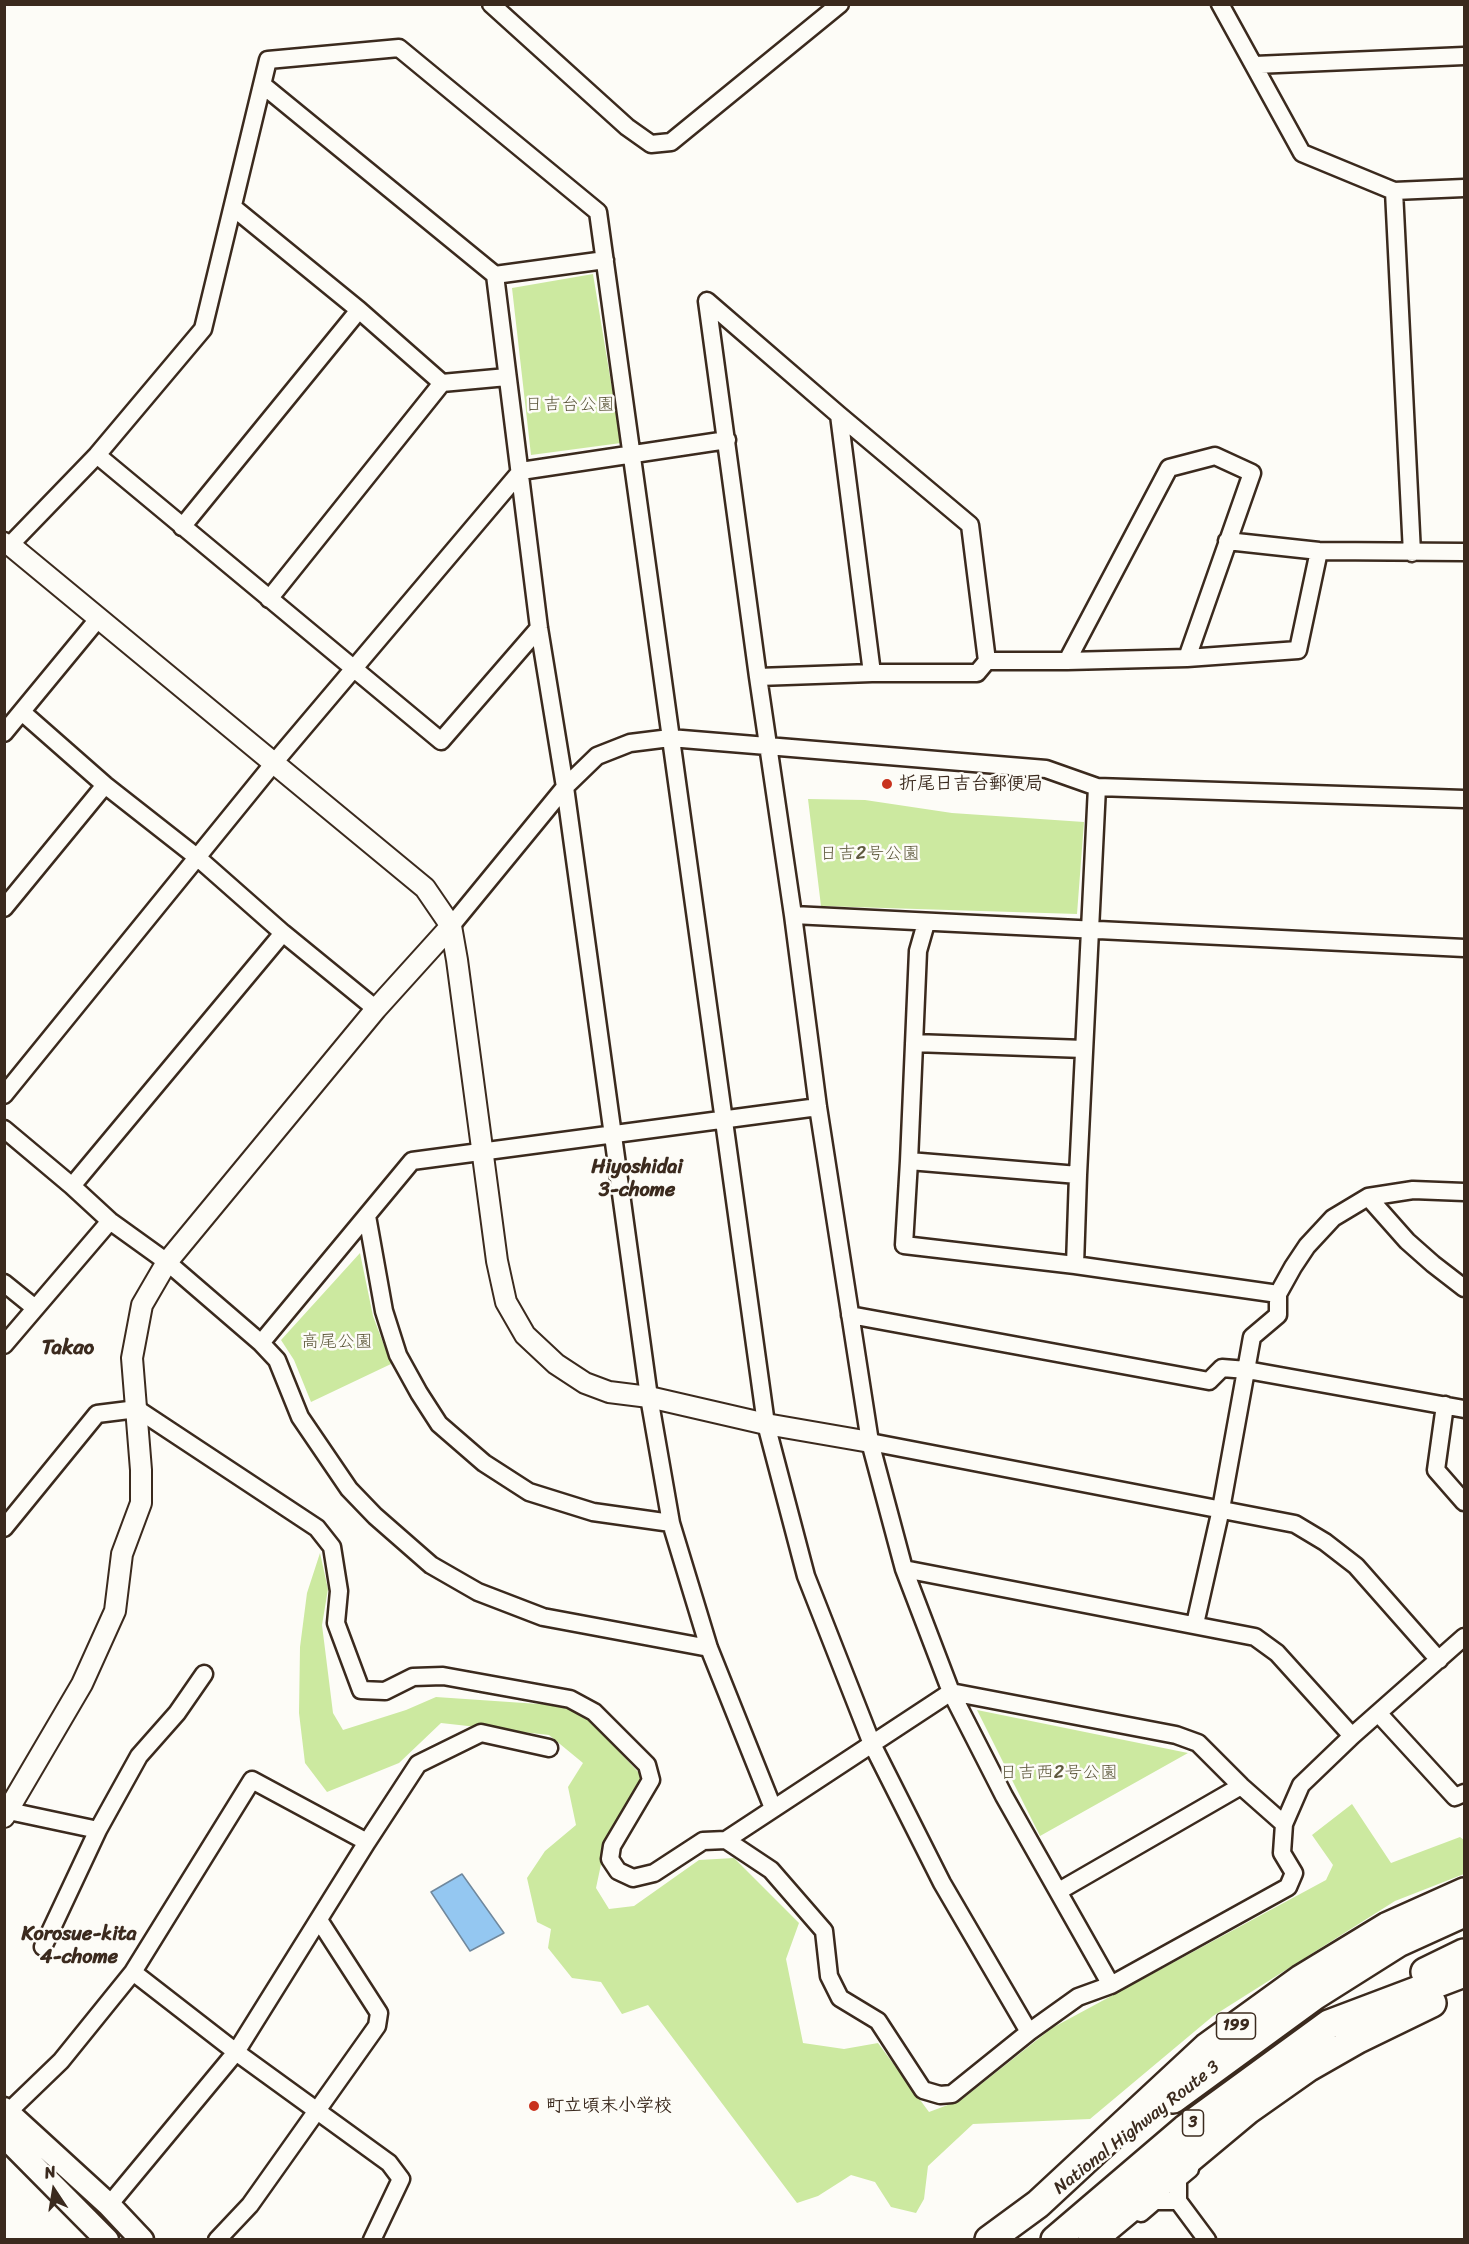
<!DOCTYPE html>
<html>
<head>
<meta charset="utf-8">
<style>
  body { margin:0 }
  #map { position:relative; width:1469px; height:2244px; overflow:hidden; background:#fdfcf7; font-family:Sriracha,sans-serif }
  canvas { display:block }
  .frame { position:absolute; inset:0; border:6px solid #3b2a1e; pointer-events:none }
  .north { position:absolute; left:24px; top:2160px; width:60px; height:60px; -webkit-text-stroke:4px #fdfcf7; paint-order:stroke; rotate:348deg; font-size:16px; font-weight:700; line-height:24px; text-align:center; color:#3b2a1e }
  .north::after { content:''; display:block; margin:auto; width:21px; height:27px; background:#3b2a1e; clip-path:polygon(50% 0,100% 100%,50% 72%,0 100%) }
</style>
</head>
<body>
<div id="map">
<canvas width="1469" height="2244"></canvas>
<div class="frame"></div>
<div class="north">N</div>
</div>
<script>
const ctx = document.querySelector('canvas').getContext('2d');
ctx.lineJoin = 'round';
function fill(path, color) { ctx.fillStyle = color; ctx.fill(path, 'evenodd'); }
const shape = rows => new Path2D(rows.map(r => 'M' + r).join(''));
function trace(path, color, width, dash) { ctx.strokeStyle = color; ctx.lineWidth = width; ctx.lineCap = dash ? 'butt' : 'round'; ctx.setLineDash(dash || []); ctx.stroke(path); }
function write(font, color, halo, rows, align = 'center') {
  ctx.font = font + ' Sriracha,"Klee One",sans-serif'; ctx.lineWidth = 5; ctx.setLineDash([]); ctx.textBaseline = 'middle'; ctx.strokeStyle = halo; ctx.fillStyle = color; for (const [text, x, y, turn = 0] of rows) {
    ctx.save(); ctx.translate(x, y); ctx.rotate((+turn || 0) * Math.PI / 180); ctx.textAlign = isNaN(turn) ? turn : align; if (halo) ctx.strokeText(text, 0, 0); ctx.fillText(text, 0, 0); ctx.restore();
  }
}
fill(shape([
  [593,274,621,443,531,455,512,288],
  [808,799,865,800,952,813,1084,822,1077,914,821,906],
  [360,1253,373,1316,391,1364,311,1402,294,1360,281,1340],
  [320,1553,328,1589,322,1625,333,1713,343,1730,406,1710,436,1697,568,1706,589,1719,640,1774,640,1787,607,1836,596,1888,609,1909,634,1906,699,1860,734,1858,799,1923,786,1959,803,2043,844,2049,878,2043,929,2112,961,2100,1052,2028,1326,1880,1333,1865,1312,1835,1352,1804,1391,1863,1460,1837,1464,1840,1464,1874,1395,1901,1213,2016,1090,2119,973,2124,928,2166,924,2199,916,2213,891,2207,875,2182,851,2175,818,2196,797,2203,648,2005,622,2014,601,1982,572,1978,548,1948,551,1929,537,1922,527,1878,545,1851,576,1825,568,1787,583,1763,549,1735,441,1723,399,1763,327,1792,305,1763,299,1713,300,1647,307,1593],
  [977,1710,1188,1753,1040,1836]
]), '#cce9a0');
const water = shape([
  [462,1874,504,1933,470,1951,431,1892,462,1874]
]);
fill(water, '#94c7f1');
trace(water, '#70889d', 1.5);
const minor = shape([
  [491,4,627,127,651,144,671,142,840,4],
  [1220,4,1302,153,1394,191,1464,188],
  [1255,65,1464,56],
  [264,86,495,275,539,628,565,787,649,1397,671,1523,709,1648,773,1808],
  [1394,191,1412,553],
  [234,208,359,310,442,383],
  [495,275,605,260],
  [839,415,872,673],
  [97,455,441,741,539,628],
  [182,527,359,310],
  [4,541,10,545,97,455,203,329,268,60,399,48,598,212,766,1424,806,1576,872,1744,942,1883,1029,2032],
  [1227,541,1319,551,1464,552],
  [269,599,442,383,507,377],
  [987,661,1067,661,1187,658,1298,650,1319,551],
  [1067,661,1169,468,1215,456,1252,473,1187,658],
  [758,677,872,673,977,673,987,661,970,525,839,415,707,301,758,677,793,915,818,1107,870,1442,904,1569,951,1692,1004,1796,1111,1985],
  [22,712,105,785,198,858,283,933,376,1009],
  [4,733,98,619],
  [4,908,105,785],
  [793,915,1464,948],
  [926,923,918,951,909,1161,1078,1175],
  [451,926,565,787,597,756,630,743,670,738,1046,769,1097,787,1464,799],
  [914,1043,1084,1049],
  [4,1095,273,764,521,471,727,440],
  [4,1129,72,1186,110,1221,167,1262,261,1343,277,1360,300,1417,349,1489,375,1516,431,1565,478,1592,543,1617,709,1648],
  [909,1161,904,1245,1075,1265,1278,1294],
  [72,1186,283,933],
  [1368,1197,1407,1241,1433,1264,1464,1288],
  [367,1216,384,1311,398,1355,419,1393,439,1424,484,1463,529,1492,593,1512,671,1523],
  [1075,1265,1078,1175,1097,787],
  [4,1283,35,1308],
  [850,1315,1209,1381,1222,1368,1247,1370,1464,1409],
  [261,1343,412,1161,818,1107],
  [4,1345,110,1221],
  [1445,1405,1436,1470,1464,1502],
  [870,1442,1295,1524,1325,1542,1356,1566,1439,1660],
  [4,1528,97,1414,137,1409,317,1528,332,1547,339,1591,336,1623,361,1690,385,1691,413,1677,443,1676,570,1699,594,1712,647,1765,651,1780,612,1846,610,1859,618,1871,633,1878,654,1873,703,1841,726,1840,951,1692,1176,1735,1198,1743,1241,1786,1284,1824],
  [904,1569,1255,1637,1277,1653,1352,1736],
  [1195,1624,1221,1509,1252,1337,1278,1315,1278,1294,1293,1267,1307,1246,1333,1218,1368,1197,1413,1190,1464,1192],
  [1379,1714,1455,1797,1464,1793],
  [4,1810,98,1830,139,1756,177,1713,204,1674],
  [726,1840,771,1870,824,1931,829,1976,840,1998,878,2021,923,2090,940,2095,952,2094,1029,2032,1078,1997,1111,1985,1288,1887,1294,1873,1282,1853,1284,1824,1301,1785,1352,1736,1464,1637],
  [1059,1891,1241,1786],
  [43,1947,98,1830],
  [133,1972,236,2052,389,2163,401,2179,372,2240],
  [4,2116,61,2061,133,1972,252,1780,367,1842,418,1764,481,1733,549,1748],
  [1190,2169,1178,2179,1178,2201,1207,2240],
  [109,2205,236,2052,367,1842],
  [1141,2213,1155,2201,1178,2201],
  [217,2240,250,2205,377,2026,379,2013,319,1920]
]);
const tertiary = shape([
  [10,545,425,888,451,926,457,960,497,1261,506,1302,525,1335,556,1364,585,1383,609,1392,649,1397,766,1424,870,1442],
  [4,1817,82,1684,115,1611,122,1554,141,1503,141,1470,132,1358,142,1305,167,1262,376,1009,451,926]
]);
const secondary = shape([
  [4,2109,109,2205,142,2240],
  [4,2136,107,2240]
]);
const trunk = shape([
  [1425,1972,1464,1953],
  [1173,2099,1314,1996,1398,1943,1464,1913],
  [989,2240,1038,2204,1207,2047,1301,1979,1388,1926,1464,1892],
  [1055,2240,1185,2129,1329,2024,1464,1973],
  [1092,2240,1248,2110,1309,2067,1358,2039,1432,2003]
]);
trace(minor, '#3b2a1e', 21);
trace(tertiary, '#3b2a1e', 24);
trace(secondary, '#3b2a1e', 27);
trace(trunk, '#3b2a1e', 32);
trace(minor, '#fdfcf7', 16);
trace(tertiary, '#fdfcf7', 20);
trace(secondary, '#fdfcf7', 22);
trace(trunk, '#fdfcf7', 27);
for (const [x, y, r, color] of [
  [887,784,6,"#c8321e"],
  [534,2106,6,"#c8321e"]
]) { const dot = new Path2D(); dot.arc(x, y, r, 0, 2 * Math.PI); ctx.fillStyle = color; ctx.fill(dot); trace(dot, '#fdfcf7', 2); }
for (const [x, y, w] of [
  [1236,2026,39],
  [1193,2123,21]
]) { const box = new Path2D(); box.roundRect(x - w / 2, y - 13, w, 26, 4.5); ctx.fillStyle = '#fdfcf7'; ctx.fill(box); trace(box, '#3b2a1e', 1.5); }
write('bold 16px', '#3b2a1e', null, [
  ["199",1236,2026],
  ["3",1193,2123]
]);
write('18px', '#5f5a3e', '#fdfcf7', [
  ["日吉台公園",570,405],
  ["日吉2号公園",870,854],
  ["高尾公園",337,1342],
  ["日吉西2号公園",1059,1773]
]);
write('bold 18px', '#3b2a1e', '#fdfcf7', [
  ["折尾日吉台郵便局",899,784],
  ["町立頃末小学校",546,2106]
], 'left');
write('18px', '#3b2a1e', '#fdfcf7', [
  ["National Highway Route 3",1137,2128,-38]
]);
write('bold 20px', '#3b2a1e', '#fdfcf7', [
  ["Hiyoshidai",637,1168],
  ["3-chome",637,1191],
  ["Korosue-kita",79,1935],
  ["4-chome",79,1958]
]);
write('bold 21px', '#3b2a1e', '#fdfcf7', [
  ["Takao",68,1349]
]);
</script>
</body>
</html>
